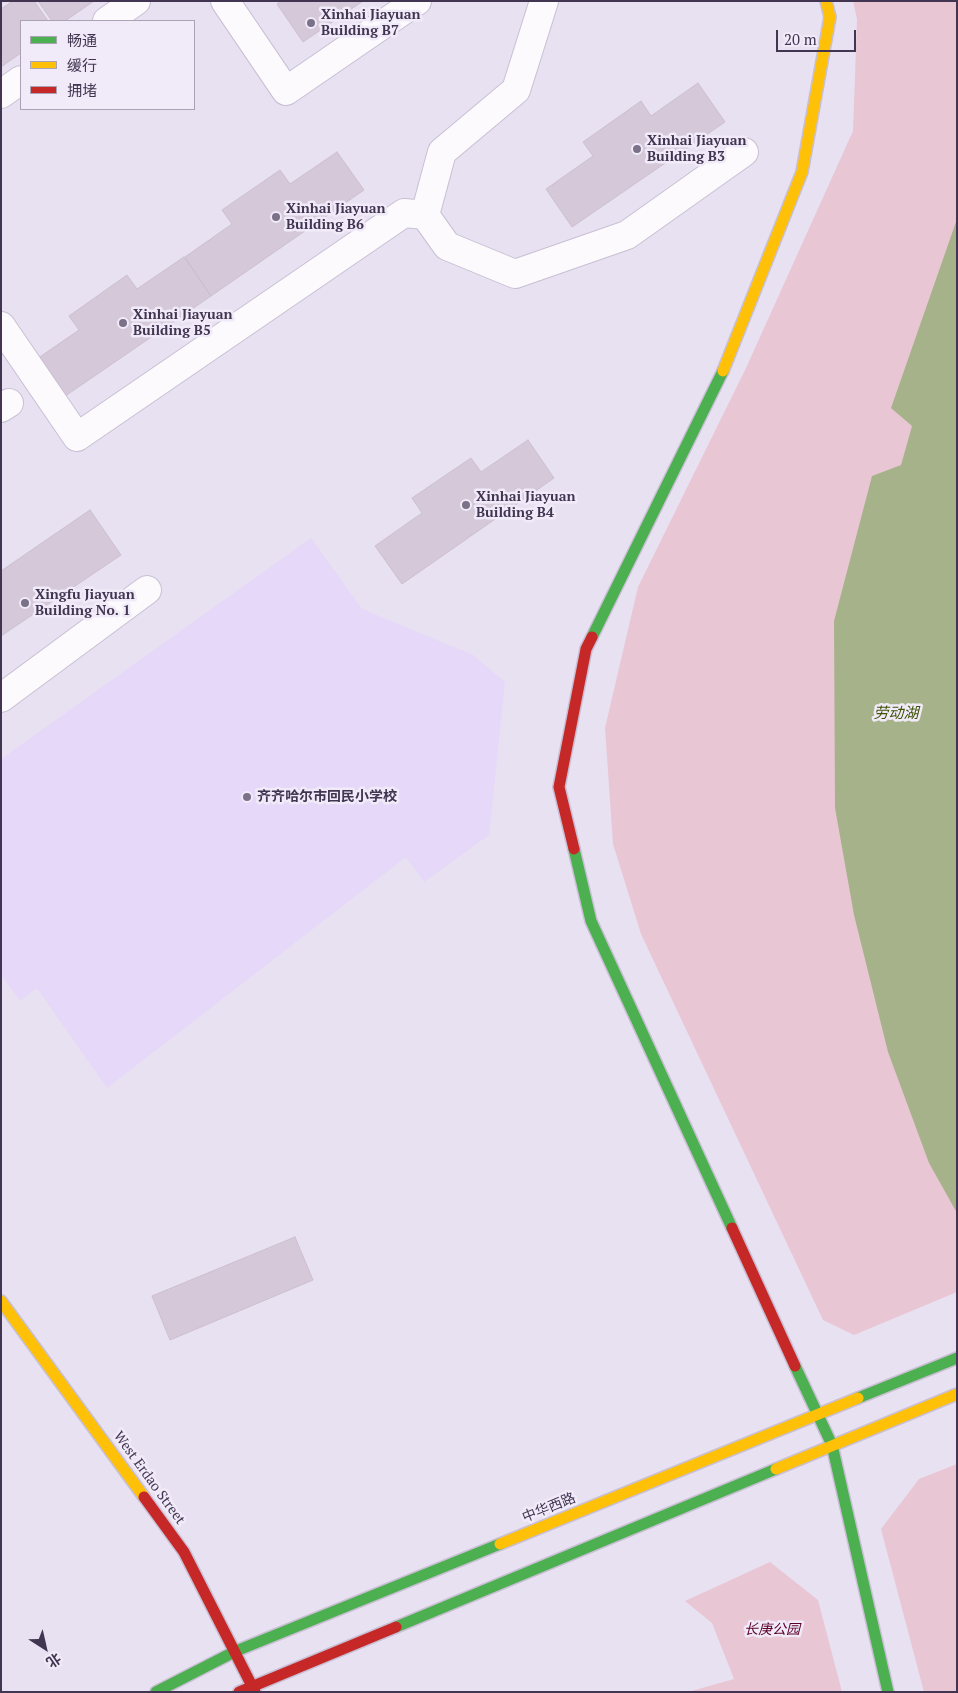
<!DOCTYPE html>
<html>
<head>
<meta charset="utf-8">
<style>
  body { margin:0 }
  #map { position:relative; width:958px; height:1693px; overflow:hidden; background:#e8e1f1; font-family:"PT Serif","Noto Sans SC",serif }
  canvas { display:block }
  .frame { position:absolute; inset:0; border:2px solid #413551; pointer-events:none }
  .legend { position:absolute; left:20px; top:20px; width:175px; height:90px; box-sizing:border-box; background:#f1ebf9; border:1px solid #aba2b6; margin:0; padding:6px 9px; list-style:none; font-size:15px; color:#413551 }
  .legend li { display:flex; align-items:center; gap:10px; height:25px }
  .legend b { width:25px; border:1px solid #aba2b6 }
  .north { position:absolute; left:20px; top:1623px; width:50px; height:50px; -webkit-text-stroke:4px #f1ebf9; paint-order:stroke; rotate:145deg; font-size:14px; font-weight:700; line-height:20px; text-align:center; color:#413551 }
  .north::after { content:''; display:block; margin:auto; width:18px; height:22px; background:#413551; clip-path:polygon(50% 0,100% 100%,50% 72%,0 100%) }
  .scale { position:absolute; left:776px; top:30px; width:80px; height:22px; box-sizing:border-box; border:2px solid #413551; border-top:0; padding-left:6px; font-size:15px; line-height:18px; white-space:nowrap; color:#413551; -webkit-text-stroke:4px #f1ebf9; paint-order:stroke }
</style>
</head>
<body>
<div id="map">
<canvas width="958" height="1693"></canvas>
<div class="frame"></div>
<ul class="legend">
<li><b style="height:6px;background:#4caf50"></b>畅通</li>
<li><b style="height:6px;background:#ffc107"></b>缓行</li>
<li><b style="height:6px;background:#c62828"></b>拥堵</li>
</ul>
<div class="north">北</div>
<div class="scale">20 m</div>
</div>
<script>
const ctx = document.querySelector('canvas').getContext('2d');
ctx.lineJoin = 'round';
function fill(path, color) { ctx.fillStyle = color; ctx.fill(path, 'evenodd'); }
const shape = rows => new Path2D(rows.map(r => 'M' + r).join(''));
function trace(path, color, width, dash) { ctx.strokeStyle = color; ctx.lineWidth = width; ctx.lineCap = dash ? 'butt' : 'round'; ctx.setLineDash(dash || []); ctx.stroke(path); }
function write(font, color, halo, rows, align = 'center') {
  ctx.font = font + ' "PT Serif","Noto Sans SC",serif'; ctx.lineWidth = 5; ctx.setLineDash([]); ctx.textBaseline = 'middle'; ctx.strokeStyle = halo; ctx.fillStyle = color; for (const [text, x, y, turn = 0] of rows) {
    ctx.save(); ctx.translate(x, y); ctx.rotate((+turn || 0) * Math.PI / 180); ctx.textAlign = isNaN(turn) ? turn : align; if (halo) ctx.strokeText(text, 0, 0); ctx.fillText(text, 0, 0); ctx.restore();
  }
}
fill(shape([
  [311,538,362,609,473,655,505,682,489,835,424,882,406,857,107,1088,37,988,20,1001,1,975,1,759]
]), '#e5d8f8');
fill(shape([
  [853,1,957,1,957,1292,854,1335,823,1320,641,934,613,844,605,728,638,587,746,368,853,131,857,19],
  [957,1464,957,1692,924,1692,881,1529,919,1479],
  [770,1562,818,1600,842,1692,688,1692,734,1679,712,1623,685,1601]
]), '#e9c6d4');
fill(shape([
  [957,219,957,1213,929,1163,888,1052,854,915,835,808,834,621,872,476,901,465,912,426,891,408]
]), '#a6b38a');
const building = shape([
  [13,1,34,1,48,21,21,21,21,53,1,67,1,9,13,1],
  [38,1,94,1,65,21,52,21,38,1],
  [281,1,363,1,303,42,277,4,281,1],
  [698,83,725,122,572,227,546,189,593,156,583,142,641,101,651,116,698,83],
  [337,152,364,190,211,296,185,257,232,224,222,210,280,170,290,184,337,152],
  [184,257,211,296,58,401,31,363,79,330,69,316,127,275,137,289,184,257],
  [528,440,554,478,402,584,375,546,422,513,412,498,471,458,481,472,528,440],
  [90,510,121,555,1,636,1,571,90,510],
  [295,1237,313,1280,170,1340,152,1296,295,1237]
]);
fill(building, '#d4c8d9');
trace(building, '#cbbecf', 1);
const street = shape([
  [225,1,286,91,417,1],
  [107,21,136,1],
  [1,94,21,80],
  [425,215,447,246,515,274,627,235,744,152],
  [1,326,77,437,404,213,425,215,442,152,516,90,544,1],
  [1,408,9,403],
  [1,698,147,590]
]);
const fast = shape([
  [592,637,723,371],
  [574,849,591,921,732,1228],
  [795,1366,832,1445,888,1692],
  [858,1398,957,1358],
  [396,1627,776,1469],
  [156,1692,236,1651,500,1544]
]);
const slow = shape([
  [723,371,802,172,830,17,826,1],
  [1,1301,144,1497],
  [776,1469,957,1394],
  [500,1544,858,1398]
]);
const jam = shape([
  [574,849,559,787,586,649,592,637],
  [732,1228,795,1366],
  [144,1497,184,1552,255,1692],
  [239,1692,396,1627]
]);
trace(street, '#c9bfd4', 30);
trace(fast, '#c9bfd4', 14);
trace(slow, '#c9bfd4', 14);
trace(jam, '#c9bfd4', 14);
trace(street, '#fcfafd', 28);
trace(fast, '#4caf50', 11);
trace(slow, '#ffc107', 11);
trace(jam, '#c62828', 11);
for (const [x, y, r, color] of [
  [311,23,5,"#7b7189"],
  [637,149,5,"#7b7189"],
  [276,217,5,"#7b7189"],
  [123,323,5,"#7b7189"],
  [466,505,5,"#7b7189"],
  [25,603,5,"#7b7189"],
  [247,797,5,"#7b7189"]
]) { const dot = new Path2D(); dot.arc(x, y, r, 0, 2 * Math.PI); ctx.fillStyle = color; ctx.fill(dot); trace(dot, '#f1ebf9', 2); }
write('bold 14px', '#413551', '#f1ebf9', [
  ["Xinhai Jiayuan",321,15],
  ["Building B7",321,31],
  ["Xinhai Jiayuan",647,141],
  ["Building B3",647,157],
  ["Xinhai Jiayuan",286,209],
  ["Building B6",286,225],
  ["Xinhai Jiayuan",133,315],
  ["Building B5",133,331],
  ["Xinhai Jiayuan",476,497],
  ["Building B4",476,513],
  ["Xingfu Jiayuan",35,595],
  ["Building No. 1",35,611],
  ["齐齐哈尔市回民小学校",257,797]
], 'left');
write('14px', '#413551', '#f1ebf9', [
  ["West Erdao Street",149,1478,54],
  ["中华西路",549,1508,-22]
]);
write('italic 14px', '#5c0028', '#f1ebf9', [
  ["长庚公园",772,1630]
]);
write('italic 15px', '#3e5204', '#f1ebf9', [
  ["劳动湖",896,714]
]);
</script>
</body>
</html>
